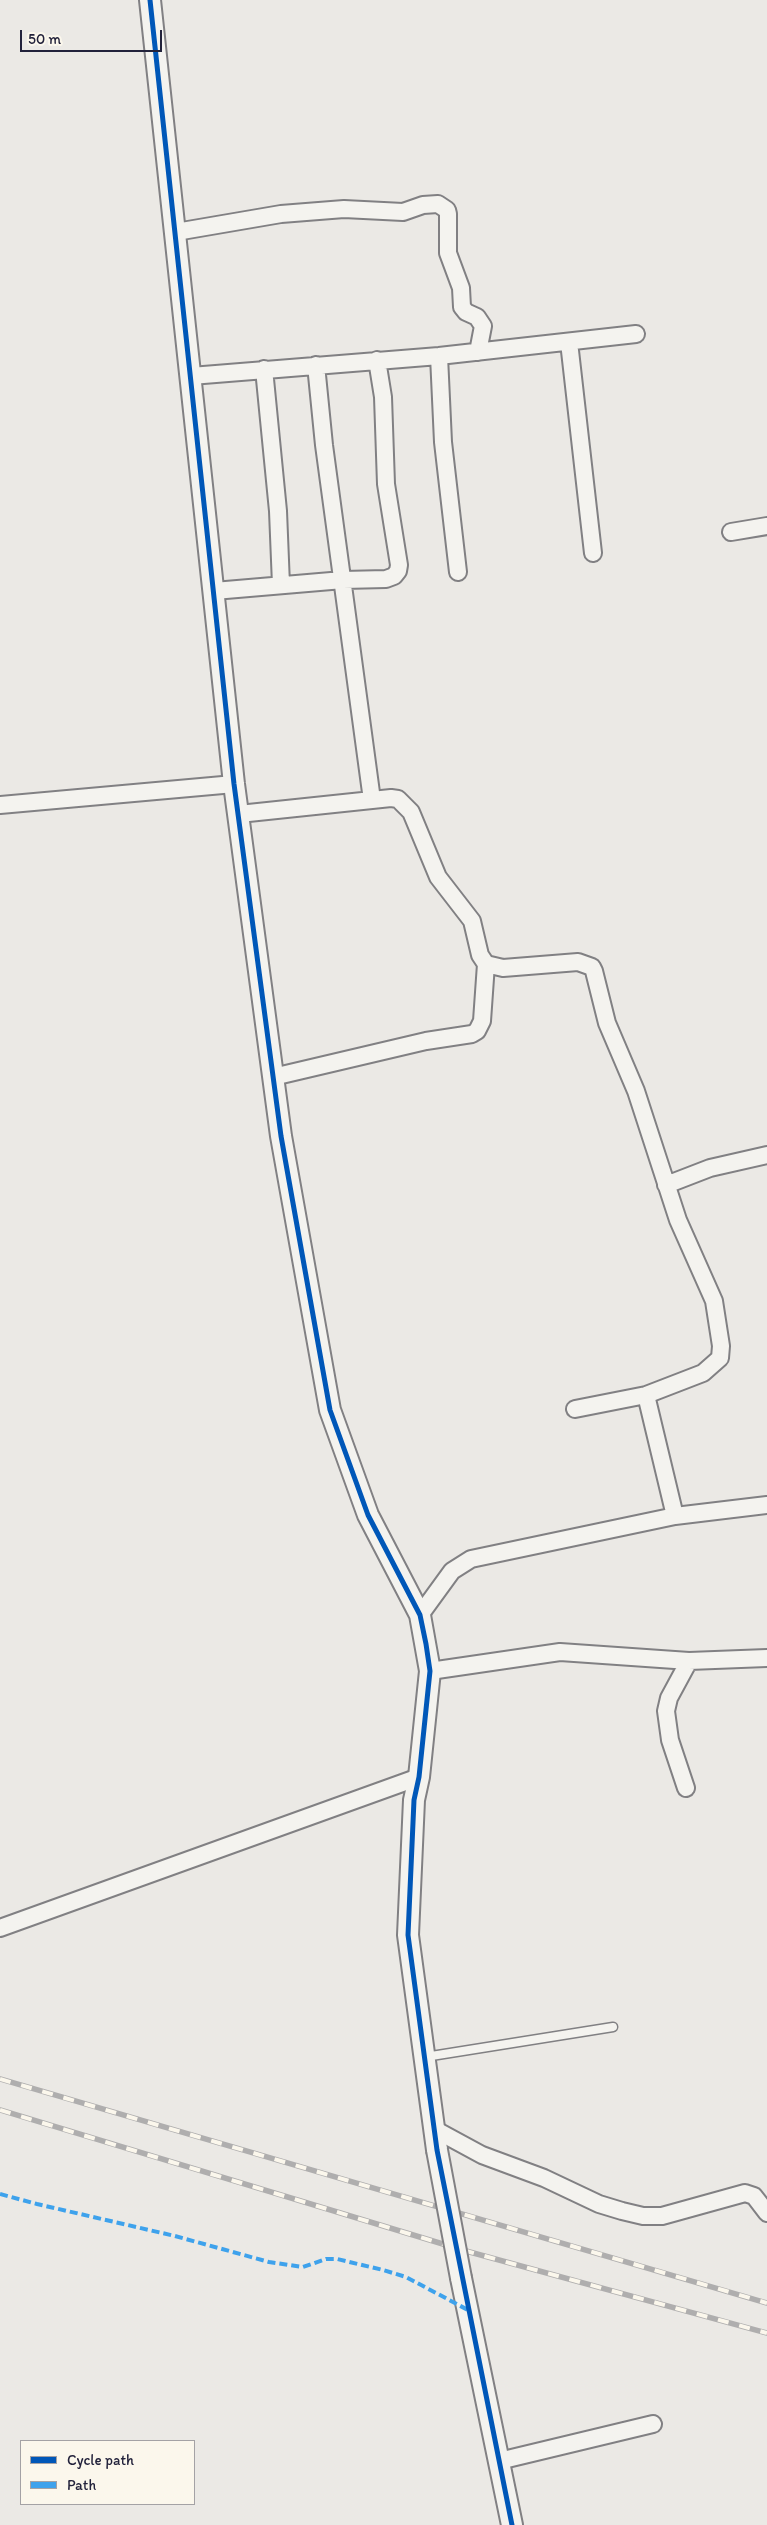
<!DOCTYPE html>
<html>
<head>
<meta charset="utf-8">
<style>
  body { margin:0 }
  #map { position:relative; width:767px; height:2525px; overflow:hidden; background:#ebe9e5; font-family:Itim,sans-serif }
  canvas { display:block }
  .legend { position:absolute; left:20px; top:2440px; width:175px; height:65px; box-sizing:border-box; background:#fbf7ec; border:1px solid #a4a2a5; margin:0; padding:6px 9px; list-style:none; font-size:15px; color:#22223b }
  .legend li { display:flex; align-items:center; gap:10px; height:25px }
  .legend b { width:25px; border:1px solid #a4a2a5 }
  .scale { position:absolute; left:20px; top:30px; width:142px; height:22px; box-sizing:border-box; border:2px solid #22223b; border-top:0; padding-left:6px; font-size:15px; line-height:18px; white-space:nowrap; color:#22223b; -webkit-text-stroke:4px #fbf7ec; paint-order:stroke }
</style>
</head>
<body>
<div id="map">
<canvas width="767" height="2525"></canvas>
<ul class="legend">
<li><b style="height:6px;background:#0057b8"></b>Cycle path</li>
<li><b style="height:6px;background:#3ea2ec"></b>Path</li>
</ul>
<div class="scale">50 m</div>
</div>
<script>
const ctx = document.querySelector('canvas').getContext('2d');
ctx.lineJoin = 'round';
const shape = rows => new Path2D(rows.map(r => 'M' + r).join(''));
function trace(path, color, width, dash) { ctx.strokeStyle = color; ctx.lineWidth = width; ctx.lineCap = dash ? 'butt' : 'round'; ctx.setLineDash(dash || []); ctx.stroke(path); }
const service = shape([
  [425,2057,613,2027]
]);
const minor = shape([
  [176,232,281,214,344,209,403,212,423,205,438,204,447,210,448,214,448,253,461,288,462,307,466,312,477,317,483,326,478,352],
  [569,342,593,553],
  [439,356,443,442,458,572],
  [316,365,324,445,372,800],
  [264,369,278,511,281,585],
  [191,376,439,356,636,334],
  [731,532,767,526],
  [214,591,343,580,386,579,394,576,398,571,399,565,386,484,383,397,377,360],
  [0,805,234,784],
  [239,814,391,798,398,799,411,812,438,877,472,921,480,955,486,964,503,968,578,962,592,967,594,971,607,1023,636,1091,678,1220,714,1301,721,1346,720,1358,703,1373,646,1395,575,1409],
  [273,1077,426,1041,472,1034,477,1031,482,1021,486,964],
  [666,1185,710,1168,767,1155],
  [646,1395,675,1516],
  [420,1615,452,1571,471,1559,675,1516,767,1505],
  [430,1671,560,1652,689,1661,767,1658],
  [686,1788,670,1740,666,1711,669,1698,689,1661],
  [0,1928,419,1777],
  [434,2129,482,2155,544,2178,599,2204,622,2211,643,2216,662,2216,745,2193,754,2196,767,2213],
  [499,2461,653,2424]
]);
const tertiary = shape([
  [150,0,234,784,281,1136,330,1410,368,1515,420,1615,430,1671,419,1777,414,1800,408,1935,437,2150],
  [461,2278,512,2525]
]);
trace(service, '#818083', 11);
trace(minor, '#818083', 20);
trace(tertiary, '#818083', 24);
trace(service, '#f4f3ef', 8);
trace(minor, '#f4f3ef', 16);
trace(tertiary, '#f4f3ef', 20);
const rail = shape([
  [0,2079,767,2303],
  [0,2110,466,2251,767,2333]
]);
trace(rail, '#afaeae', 5.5);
trace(rail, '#fbf7ec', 4, [11]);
const tertiaryBridge = shape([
  [437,2150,461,2278]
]);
trace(tertiaryBridge, '#818083', 24, []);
trace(tertiaryBridge, '#f4f3ef', 20);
trace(shape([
  [0,2194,37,2204,175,2236,269,2262,303,2267,326,2259,337,2259,383,2270,406,2277,468,2310]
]), '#3ea2ec', 4, [8, 4]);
trace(shape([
  [150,0,234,784,281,1136,330,1410,368,1515,420,1615,426,1644,430,1671,419,1777,414,1800,408,1935,437,2150,512,2525]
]), '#0057b8', 5);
</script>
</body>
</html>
